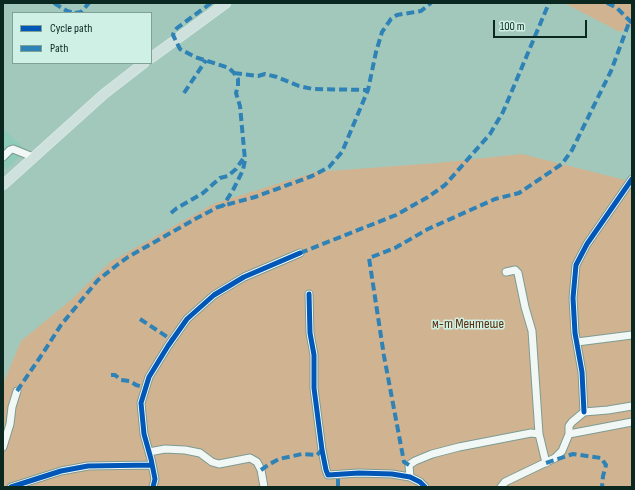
<!DOCTYPE html>
<html>
<head>
<meta charset="utf-8">
<style>
  body { margin:0 }
  #map { position:relative; width:635px; height:490px; overflow:hidden; background:#a2c8bb; font-family:"Sofia Sans Condensed",sans-serif }
  canvas { display:block }
  .frame { position:absolute; inset:0; border:4px solid #0b2820; pointer-events:none }
  .legend { position:absolute; left:12px; top:12px; width:140px; height:52px; box-sizing:border-box; background:#cff0e5; border:1px solid #81a096; margin:0; padding:5px 7px; list-style:none; font-size:12px; color:#0b2820 }
  .legend li { display:flex; align-items:center; gap:8px; height:20px }
  .legend b { width:20px; border:1px solid #81a096 }
  .scale { position:absolute; left:493px; top:20px; width:94px; height:18px; box-sizing:border-box; border:2px solid #0b2820; border-top:0; padding-left:5px; font-size:12px; line-height:14px; white-space:nowrap; color:#0b2820; -webkit-text-stroke:3px #cff0e5; paint-order:stroke }
</style>
</head>
<body>
<div id="map">
<canvas width="635" height="490"></canvas>
<div class="frame"></div>
<ul class="legend">
<li><b style="height:5px;background:#0057b8"></b>Cycle path</li>
<li><b style="height:5px;background:#2f82b5"></b>Path</li>
</ul>
<div class="scale">100 m</div>
</div>
<script>
const ctx = document.querySelector('canvas').getContext('2d');
ctx.lineJoin = 'round';
function fill(path, color) { ctx.fillStyle = color; ctx.fill(path, 'evenodd'); }
const shape = rows => new Path2D(rows.map(r => 'M' + r).join(''));
function trace(path, color, width, dash) { ctx.strokeStyle = color; ctx.lineWidth = width; ctx.lineCap = dash ? 'butt' : 'round'; ctx.setLineDash(dash || []); ctx.stroke(path); }
function write(font, color, halo, rows, align = 'center') {
  ctx.font = font + ' "Sofia Sans Condensed",sans-serif'; ctx.lineWidth = 3; ctx.setLineDash([]); ctx.textBaseline = 'middle'; ctx.strokeStyle = halo; ctx.fillStyle = color; for (const [text, x, y, turn = 0] of rows) {
    ctx.save(); ctx.translate(x, y); ctx.rotate((+turn || 0) * Math.PI / 180); ctx.textAlign = isNaN(turn) ? turn : align; if (halo) ctx.strokeText(text, 0, 0); ctx.fillText(text, 0, 0); ctx.restore();
  }
}
fill(shape([
  [3,129,26,150,7,169,3,166]
]), '#8ecbb8');
fill(shape([
  [564,3,632,3,632,26,620,32],
  [522,154,625,180,632,184,632,487,3,487,3,384,21,341,72,299,110,262,213,204,315,172,437,163]
]), '#d0b492');
const minor = shape([
  [3,157,10,150,13,149,33,157],
  [506,272,515,270,518,273,525,307,532,331,539,434],
  [309,294,310,333,314,355,314,388,322,450,326,470,328,475,359,473,392,474,410,477,420,482,425,487],
  [577,342,632,335],
  [584,412,582,372,575,333,573,298,576,265,587,244,632,179],
  [569,434,632,422],
  [3,447,10,424,12,407,17,391],
  [149,452,165,449,185,450,200,453,212,462,219,464,250,458,257,462,261,470,264,487],
  [410,477,409,465,415,461,432,454,459,447,531,433,539,434,546,463],
  [11,487,61,471,88,466,152,465],
  [153,487,155,479,151,459,144,434,141,403,149,377,168,346,187,319,214,295,244,277,300,253],
  [501,487,505,482,555,458,562,451,569,434,569,426,572,422,584,412,608,410,632,406]
]);
const major = shape([
  [151,58,226,3],
  [3,185,104,94,144,63]
]);
trace(minor, '#7d9b92', 9);
trace(major, '#d5e6e0', 11);
trace(minor, '#f1f7f5', 7);
trace(major, '#cee1dc', 9);
trace(shape([
  [54,3,67,11,75,13],
  [211,3,177,28,174,32,173,35,180,49,195,57,229,68,234,73,238,79,238,86,236,93,240,106,245,160,243,170,233,190,223,206],
  [607,3,617,8,632,23],
  [75,13,81,12,89,3],
  [234,73,258,76,265,74,277,77,299,86,313,89,368,90],
  [184,93,206,60],
  [171,213,177,208,203,193,220,178,228,176,236,169,243,159],
  [300,253,396,215,428,197,445,185,490,134,503,112,549,3],
  [140,319,172,340],
  [111,375,115,375,121,380,130,381,136,385,146,388],
  [17,391,43,353,61,325,98,280,117,265,128,257,197,218,218,207,255,197,312,176,329,167,342,152,368,90,376,52,382,32,391,19,397,15,421,11,431,3],
  [546,463,573,454,601,458,606,465,603,476,602,487],
  [409,465,404,462,384,356,369,258,395,248,428,229,495,199,519,193,562,164,572,150,611,71,630,20],
  [261,470,268,465,279,459,302,454,317,455,322,450],
  [338,487,338,475]
]), '#2f82b5', 4, [8, 4]);
trace(shape([
  [309,294,310,333,314,355,314,388,322,450,326,470,328,475,359,473,392,474,410,477,420,482,425,487],
  [584,412,582,372,575,333,573,298,576,265,587,244,632,179],
  [11,487,61,471,88,466,152,465],
  [153,487,155,479,151,459,144,434,141,403,149,377,168,346,187,319,214,295,244,277,300,253]
]), '#0057b8', 5);
write('14px', '#582c0b', '#cff0e5', [
  ["м-т Ментeше",468,324]
]);
</script>
</body>
</html>
